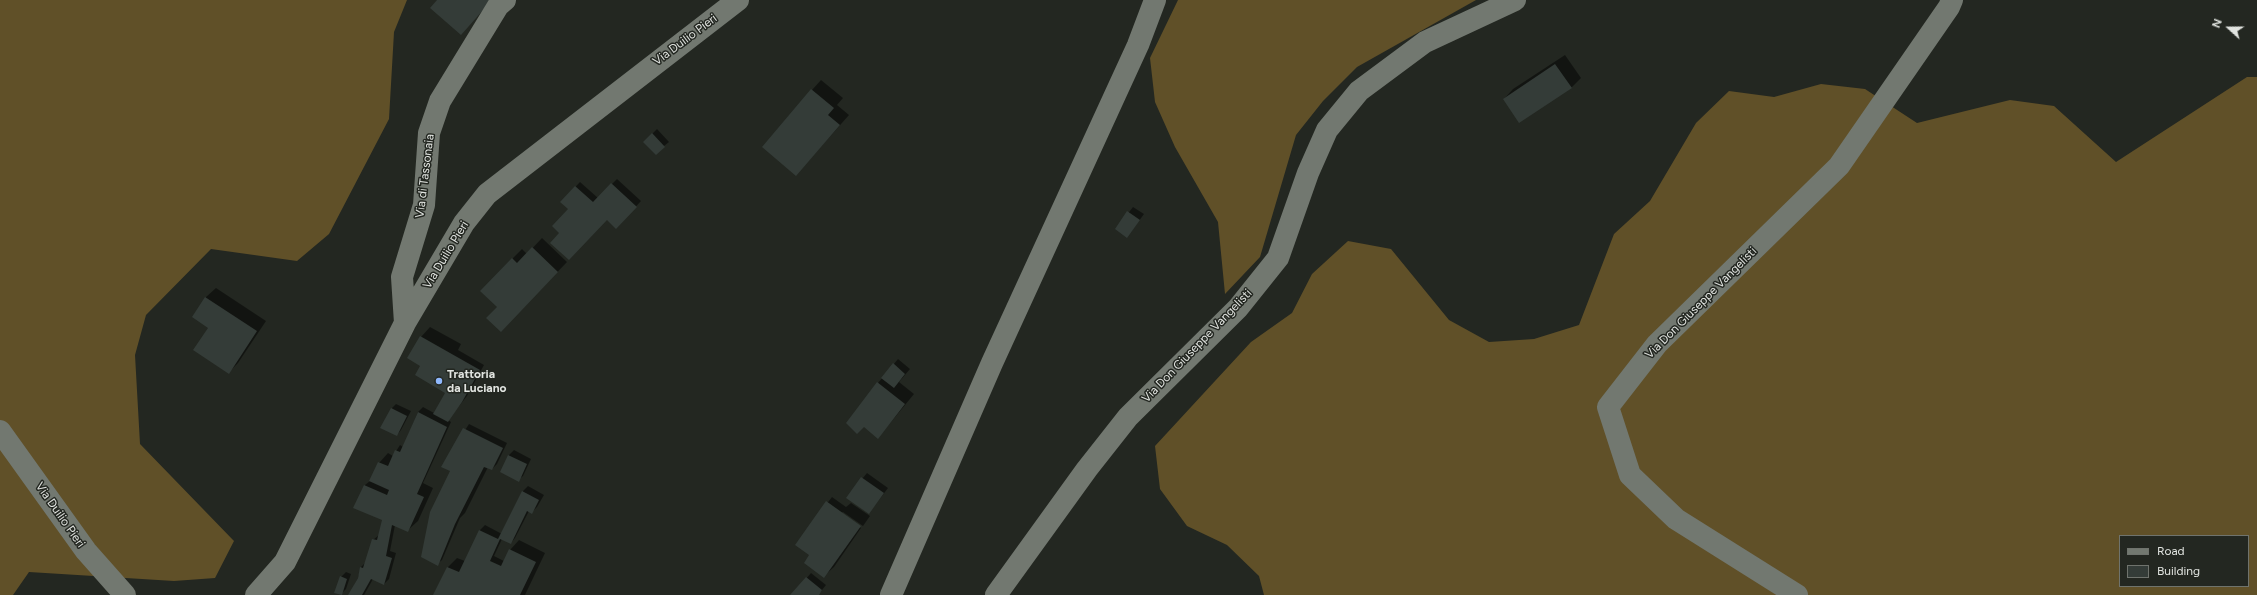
<!DOCTYPE html>
<html>
<head>
<meta charset="utf-8">
<style>
  body { margin:0 }
  #map { position:relative; width:2257px; height:595px; overflow:hidden; background:#232721; font-family:Figtree,sans-serif }
  canvas { display:block }
  .legend { position:absolute; left:2119px; top:535px; width:130px; height:52px; box-sizing:border-box; background:#232721; border:1px solid #6f736d; margin:0; padding:5px 7px; list-style:none; font-size:12px; color:#e1e4e0 }
  .legend li { display:flex; align-items:center; gap:8px; height:20px }
  .legend b { width:20px; border:1px solid #6f736d }
  .north { position:absolute; left:2209px; top:8px; width:40px; height:40px; -webkit-text-stroke:3px #232721; paint-order:stroke; rotate:291deg; font-size:11px; font-weight:700; line-height:16px; text-align:center; color:#e1e4e0 }
  .north::after { content:''; display:block; margin:auto; width:14px; height:18px; background:#e1e4e0; clip-path:polygon(50% 0,100% 100%,50% 72%,0 100%) }
</style>
</head>
<body>
<div id="map">
<canvas width="2257" height="595"></canvas>
<ul class="legend">
<li><b style="height:5px;background:#727870"></b>Road</li>
<li><b style="height:11px;background:#343c38"></b>Building</li>
</ul>
<div class="north">N</div>
</div>
<script>
const ctx = document.querySelector('canvas').getContext('2d');
ctx.lineJoin = 'round';
function fill(path, color) { ctx.fillStyle = color; ctx.fill(path, 'evenodd'); }
const shape = rows => new Path2D(rows.map(r => 'M' + r).join(''));
function trace(path, color, width, dash) { ctx.strokeStyle = color; ctx.lineWidth = width; ctx.lineCap = dash ? 'butt' : 'round'; ctx.setLineDash(dash || []); ctx.stroke(path); }
function write(font, color, halo, rows, align = 'center') {
  ctx.font = font + ' Figtree,sans-serif'; ctx.lineWidth = 3; ctx.setLineDash([]); ctx.textBaseline = 'middle'; ctx.strokeStyle = halo; ctx.fillStyle = color; for (const [text, x, y, turn = 0] of rows) {
    ctx.save(); ctx.translate(x, y); ctx.rotate((+turn || 0) * Math.PI / 180); ctx.textAlign = isNaN(turn) ? turn : align; if (halo) ctx.strokeText(text, 0, 0); ctx.fillText(text, 0, 0); ctx.restore();
  }
}
fill(shape([
  [0,0,407,0,394,32,389,119,329,234,297,261,211,249,146,315,135,355,140,444,234,541,215,578,174,581,29,572,13,595,0,595],
  [1178,0,1476,0,1357,67,1323,101,1296,135,1260,257,1225,294,1218,222,1175,147,1155,102,1150,58],
  [2247,77,2257,77,2257,595,1264,595,1259,576,1227,545,1187,526,1160,489,1155,446,1251,342,1292,313,1312,274,1348,241,1391,249,1449,320,1489,342,1534,339,1579,325,1614,234,1650,201,1696,123,1729,91,1774,97,1821,84,1865,89,1917,123,2010,100,2054,106,2116,162],
  [2120,536,2248,536,2248,586,2120,586]
]), '#605028');
fill(shape([
  [1565,55,1581,78,1571,88,1504,99,1513,89],
  [821,80,843,98,837,105,849,115,796,175,812,90],
  [657,129,669,142,664,146,644,142],
  [617,179,641,201,621,223,607,219,561,233,569,209,561,202,580,182,598,198],
  [1133,207,1144,214,1131,232,1116,229],
  [542,238,567,262,521,310,498,307,512,259,522,249,527,254],
  [216,288,266,321,238,363,229,372,209,327,194,317,206,297],
  [430,327,461,344,458,350,484,365,467,396,448,420,451,422,423,483,433,488,418,521,408,530,395,525,390,551,396,553,389,579,384,584,373,579,364,595,349,595,358,578,361,567,366,562,373,540,379,535,385,519,355,508,365,485,370,481,379,463,388,453,393,456,400,445,403,447,418,412,423,407,434,413,446,392,422,365,421,337],
  [898,359,910,369,899,382,914,394,878,438,878,383],
  [396,404,411,411,401,430,397,435,392,408],
  [469,424,507,443,497,464,492,469,488,467,465,513,460,518,442,560,437,564,451,470,442,466],
  [514,450,531,459,523,476,518,480,501,472,509,455],
  [867,473,888,488,869,513,847,497],
  [528,486,544,495,537,507,532,512,529,511,515,538,511,543,502,539,494,556,504,561,510,550,519,540,545,553,525,595,435,595,448,567,457,558,465,561,480,530,485,525,502,534,523,491],
  [832,497,846,507,851,503,870,516,863,526,843,512,841,513,861,528,834,567,824,576,815,550,796,544],
  [346,572,351,574,346,589,341,594,341,577],
  [811,573,826,585,818,595,792,595]
]), '#0007');
fill(shape([
  [437,0,492,0,461,35,430,8],
  [1555,64,1572,88,1519,123,1503,99],
  [811,89,834,108,828,115,840,125,796,176,762,147],
  [652,133,665,147,656,155,643,142],
  [611,183,637,207,616,229,607,220,569,260,550,243,559,233,552,226,568,209,560,202,575,186,593,202],
  [1127,211,1140,220,1127,238,1115,229],
  [532,247,558,272,501,332,486,318,497,307,480,291,512,258,517,263],
  [205,297,257,331,229,374,193,350,208,328,192,317],
  [420,336,480,370,462,402,448,422,433,414,445,393,415,375,420,366,407,358],
  [893,363,905,374,894,388,881,378],
  [877,382,905,404,878,439,864,427,857,434,846,423],
  [391,408,407,416,397,436,380,428],
  [418,412,447,427,417,494,424,497,408,532,392,525,386,556,392,558,384,585,371,579,362,595,348,595,358,578,360,567,363,568,372,539,377,540,382,520,353,508,364,485,387,495,389,490,369,481,378,462,388,466,395,450,400,452],
  [463,428,503,448,492,470,484,467,455,524,438,566,421,557,430,512,450,471,441,467],
  [508,455,527,464,519,482,500,472],
  [861,477,884,493,869,514,846,498],
  [522,491,539,500,532,514,527,511,511,544,500,539,490,561,501,566,509,549,536,562,520,595,433,595,447,567,459,572,479,530,498,539],
  [826,501,861,526,824,578,804,563,809,555,795,545],
  [340,576,347,579,342,595,334,593],
  [806,577,822,590,819,595,790,595]
]), '#343c38');
trace(shape([
  [405,323,402,277,424,205,429,133,440,101,498,6,505,0],
  [0,431,86,551,125,595],
  [256,595,285,562,405,323,464,223,487,194,738,0],
  [891,595,992,363,1138,45,1155,0],
  [996,595,1087,469,1128,417,1238,308,1278,258,1308,173,1327,130,1359,91,1425,42,1515,0],
  [1797,595,1676,519,1630,475,1608,407,1657,344,1839,166,1949,7,1952,0]
]), '#727870', 22);
for (const [x, y, r, color] of [
  [439,381,4,"#8fb8fd"]
]) { const dot = new Path2D(); dot.arc(x, y, r, 0, 2 * Math.PI); ctx.fillStyle = color; ctx.fill(dot); trace(dot, '#232721', 1.5); }
write('12px', '#e1e4e0', '#232721', [
  ["Via Duilio Pieri",685,40,-37],
  ["Via di Tassonaia",425,176,-83],
  ["Via Duilio Pieri",446,255,-59],
  ["Via Don Giuseppe Vangelisti",1701,303,-45],
  ["Via Don Giuseppe Vangelisti",1197,346,-46],
  ["Via Duilio Pieri",60,515,55]
]);
write('bold 12px', '#e1e4e0', '#232721', [
  ["Trattoria",447,374],
  ["da Luciano",447,388]
], 'left');
</script>
</body>
</html>
